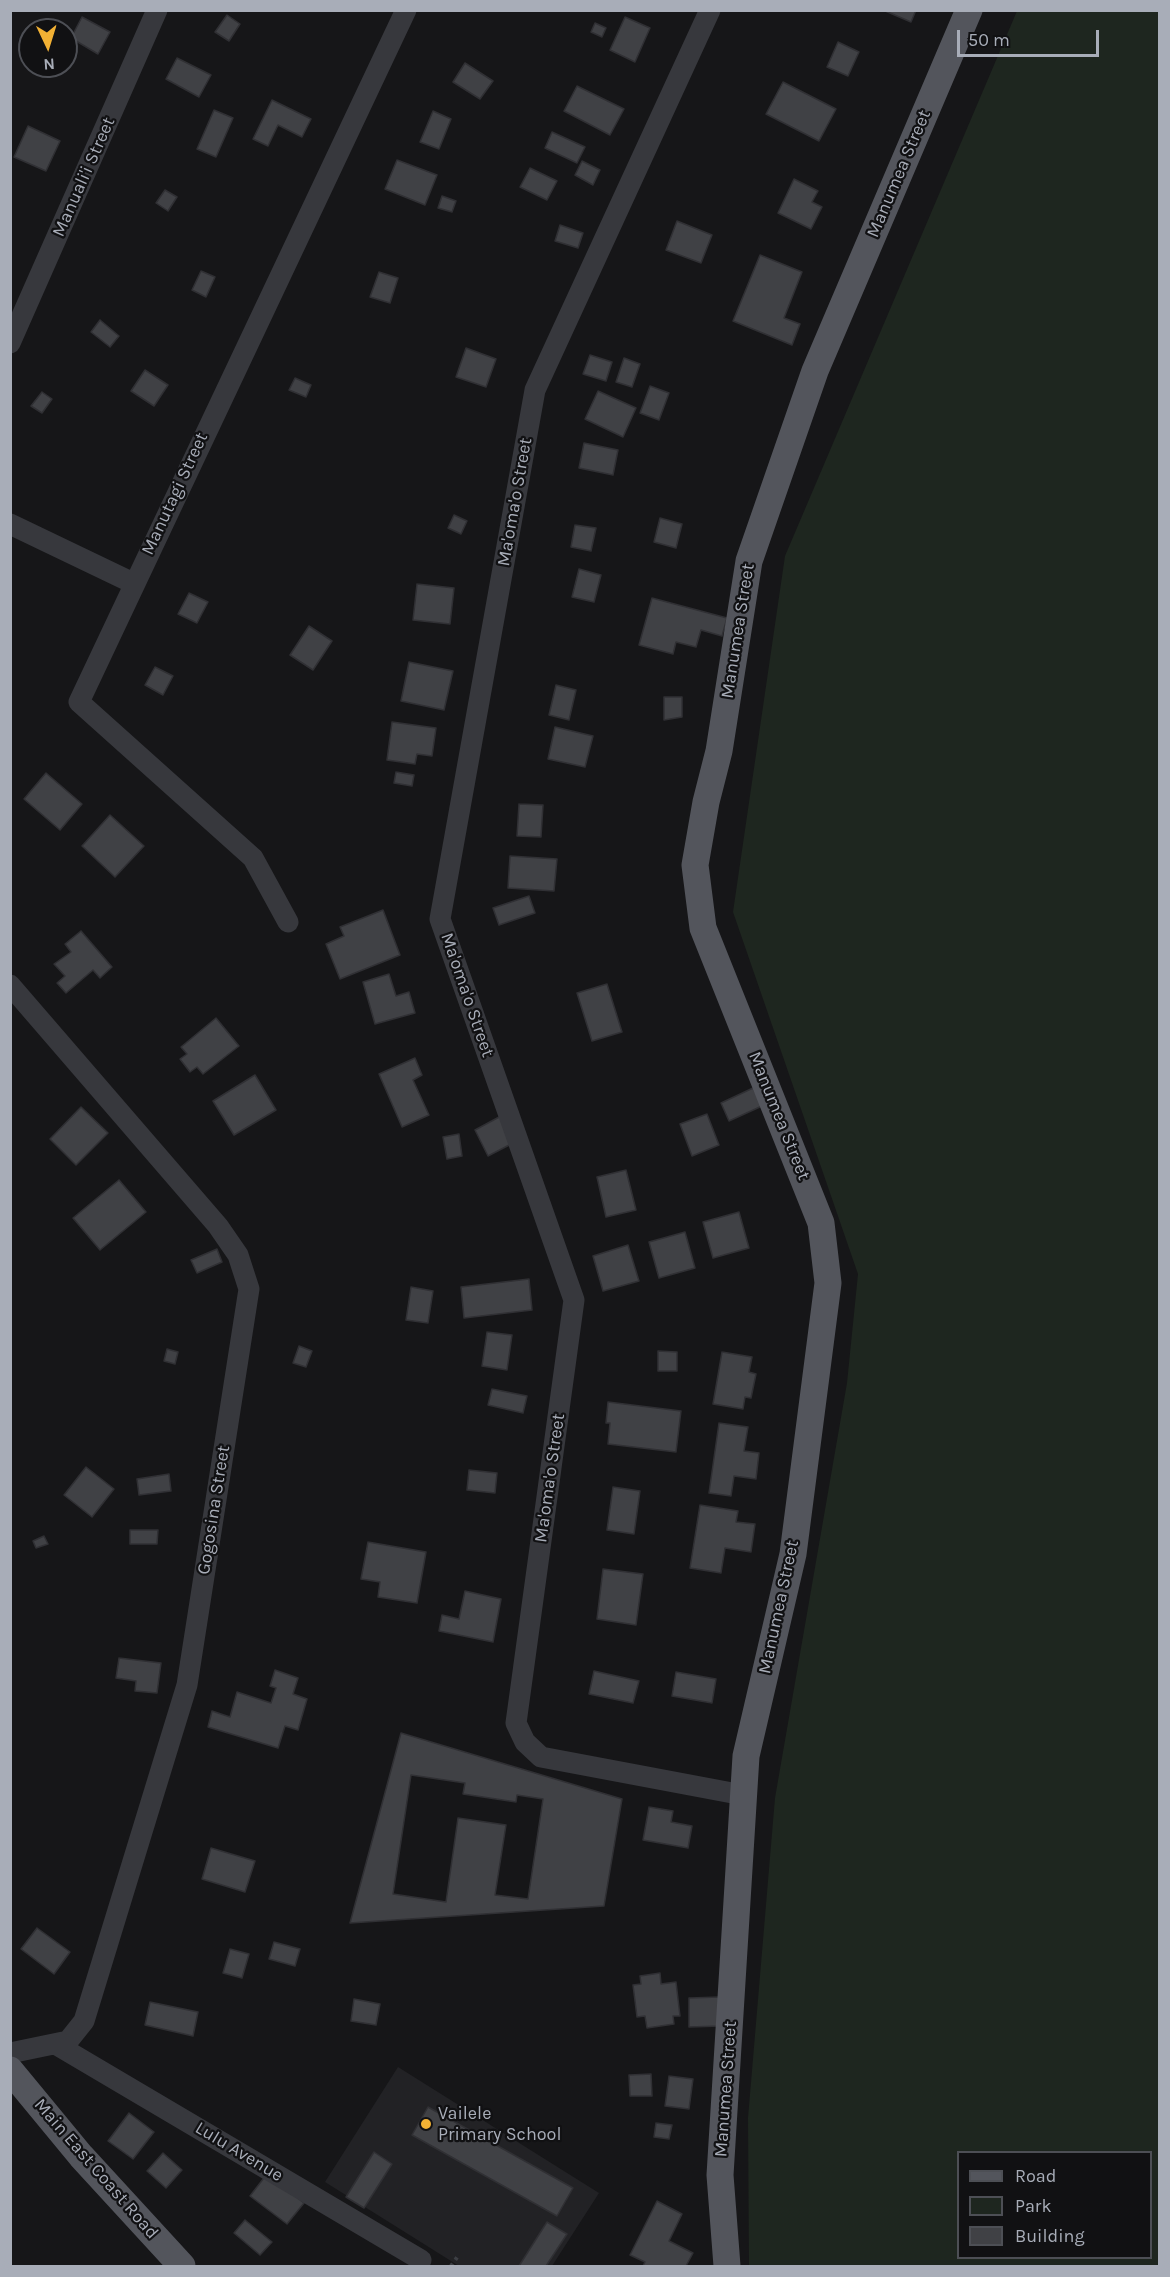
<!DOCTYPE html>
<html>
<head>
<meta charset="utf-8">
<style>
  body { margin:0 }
  #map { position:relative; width:1170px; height:2277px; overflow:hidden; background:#161618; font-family:Karla,sans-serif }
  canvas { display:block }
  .frame { position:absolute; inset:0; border:12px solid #a8adb8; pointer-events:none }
  .legend { position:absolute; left:957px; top:2151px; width:195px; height:108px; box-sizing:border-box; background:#111113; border:2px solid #4d4f55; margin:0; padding:8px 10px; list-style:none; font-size:18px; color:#a8adb8 }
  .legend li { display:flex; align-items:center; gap:12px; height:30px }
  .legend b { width:30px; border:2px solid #4d4f55 }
  .north { position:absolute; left:18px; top:18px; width:60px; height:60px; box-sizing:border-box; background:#111113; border:2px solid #4d4f55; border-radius:50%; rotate:176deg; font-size:16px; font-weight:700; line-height:24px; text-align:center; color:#a8adb8 }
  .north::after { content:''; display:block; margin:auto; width:21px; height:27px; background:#f2b134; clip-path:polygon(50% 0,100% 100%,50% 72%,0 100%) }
  .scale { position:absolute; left:957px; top:30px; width:142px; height:27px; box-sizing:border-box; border:3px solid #a8adb8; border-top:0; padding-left:8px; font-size:18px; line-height:21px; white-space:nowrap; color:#a8adb8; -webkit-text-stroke:4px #111113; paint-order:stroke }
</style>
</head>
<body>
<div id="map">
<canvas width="1170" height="2277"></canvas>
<div class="frame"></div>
<ul class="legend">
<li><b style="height:8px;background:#53555c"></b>Road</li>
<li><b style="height:16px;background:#1e261f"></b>Park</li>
<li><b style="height:16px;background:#404145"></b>Building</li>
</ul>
<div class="north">N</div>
<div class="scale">50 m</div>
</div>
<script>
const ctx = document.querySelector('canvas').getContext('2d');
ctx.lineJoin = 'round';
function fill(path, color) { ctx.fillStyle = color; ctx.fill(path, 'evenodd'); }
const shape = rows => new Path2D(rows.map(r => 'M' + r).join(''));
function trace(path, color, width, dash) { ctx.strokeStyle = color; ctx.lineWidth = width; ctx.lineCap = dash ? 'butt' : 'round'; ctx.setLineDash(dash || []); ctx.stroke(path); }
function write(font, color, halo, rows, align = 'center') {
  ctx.font = font + ' Karla,sans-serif'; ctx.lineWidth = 4.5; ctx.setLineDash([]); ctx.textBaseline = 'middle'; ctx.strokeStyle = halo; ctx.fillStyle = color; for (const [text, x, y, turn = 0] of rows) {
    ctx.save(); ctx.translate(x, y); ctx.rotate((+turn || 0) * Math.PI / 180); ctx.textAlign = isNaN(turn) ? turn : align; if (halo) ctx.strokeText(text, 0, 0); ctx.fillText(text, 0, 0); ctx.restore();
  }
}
fill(shape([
  [398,2067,599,2193,552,2266,459,2266,325,2182]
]), '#222225');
fill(shape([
  [1017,11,1159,11,1159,2266,749,2266,748,2118,775,1798,847,1383,858,1274,733,912,785,556],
  [958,2152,1150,2152,1150,2258,958,2258]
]), '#1e261f');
const building = shape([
  [883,10,916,10,911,22,883,10],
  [227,15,240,24,229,41,215,32,227,15],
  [82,17,110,32,98,54,71,38,82,17],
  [625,17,650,28,635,62,610,50,625,17],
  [595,23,606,28,602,37,591,32,595,23],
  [838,42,859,52,848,76,827,67,838,42],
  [177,58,211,75,199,97,166,79,177,58],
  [465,63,493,81,480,99,453,82,465,63],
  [783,82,836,109,819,141,766,114,783,82],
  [577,86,624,109,610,135,564,111,577,86],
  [272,100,311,119,302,137,278,125,268,146,253,139,272,100],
  [214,110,233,118,216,157,197,149,214,110],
  [433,111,451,119,439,149,420,142,433,111],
  [28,126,60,141,46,171,14,157,28,126],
  [552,132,585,147,577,163,545,148,552,132],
  [397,160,437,175,425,205,385,189,397,160],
  [582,161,600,170,593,185,575,175,582,161],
  [530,168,557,181,547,200,520,187,530,168],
  [794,179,818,191,812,202,822,207,811,229,778,213,794,179],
  [165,190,177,197,168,211,156,203,165,190],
  [442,196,456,201,452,212,438,208,442,196],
  [677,221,712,235,701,263,666,250,677,221],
  [560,225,583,233,578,248,555,241,560,225],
  [760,255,802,272,784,318,800,324,792,345,733,321,760,255],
  [201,271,215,277,206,297,192,290,201,271],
  [379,272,398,278,390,303,370,297,379,272],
  [100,320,119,336,110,347,91,332,100,320],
  [466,348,496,359,486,387,456,377,466,348],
  [590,355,612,362,606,381,583,374,590,355],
  [624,358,640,364,632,387,616,382,624,358],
  [145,370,168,385,154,406,131,391,145,370],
  [295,378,311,385,306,397,289,390,295,378],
  [650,386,669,393,659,420,640,413,650,386],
  [598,391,636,408,623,437,585,419,598,391],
  [42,392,52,399,42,413,31,406,42,392],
  [584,443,618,450,613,475,579,468,584,443],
  [454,515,467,521,461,534,448,528,454,515],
  [660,518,682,524,676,548,654,542,660,518],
  [575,525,596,528,591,551,571,547,575,525],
  [579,569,601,575,594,602,572,597,579,569],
  [417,584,454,588,450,624,413,620,417,584],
  [189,593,208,602,197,623,178,614,189,593],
  [652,598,727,618,722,636,701,630,696,647,676,642,673,654,639,645,652,598],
  [309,626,332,641,313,670,290,655,309,626],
  [409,662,453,671,444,710,401,701,409,662],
  [155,667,173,676,163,695,145,685,155,667],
  [556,685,576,690,569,720,549,715,556,685],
  [664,697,682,697,682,717,664,720,664,697],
  [392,722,436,728,432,756,417,754,415,764,387,760,392,722],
  [555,727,593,736,585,767,548,759,555,727],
  [396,772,414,775,412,786,394,783,396,772],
  [46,773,82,804,60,830,24,799,46,773],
  [519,804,543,805,541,837,517,836,519,804],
  [110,815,144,846,115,877,82,846,110,815],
  [510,856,557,859,554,891,508,888,510,856],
  [529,896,535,913,499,925,493,908,529,896],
  [383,910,400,955,340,979,326,944,344,936,340,927,383,910],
  [81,931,112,967,100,978,93,970,66,993,57,983,65,976,54,964,71,952,65,944,81,931],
  [389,974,396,996,409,992,415,1013,375,1024,363,982,389,974],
  [607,984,622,1032,592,1041,577,993,607,984],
  [216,1018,239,1046,203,1074,197,1067,190,1072,180,1059,187,1054,181,1047,216,1018],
  [415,1058,422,1075,413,1080,429,1115,402,1127,379,1074,415,1058],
  [255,1075,276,1110,234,1135,213,1101,255,1075],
  [753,1088,762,1106,729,1121,721,1103,753,1088],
  [81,1107,108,1133,76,1165,50,1139,81,1107],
  [707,1114,719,1145,692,1156,680,1124,707,1114],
  [501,1116,515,1142,488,1156,475,1130,501,1116],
  [459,1134,462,1156,447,1159,443,1137,459,1134],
  [626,1170,636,1210,606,1217,597,1177,626,1170],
  [119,1180,146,1212,100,1250,73,1218,119,1180],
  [739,1212,749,1248,713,1258,703,1222,739,1212],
  [685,1232,695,1268,659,1278,649,1242,685,1232],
  [628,1245,639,1281,603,1291,593,1256,628,1245],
  [217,1249,222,1262,197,1273,191,1260,217,1249],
  [529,1279,532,1310,464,1318,461,1287,529,1279],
  [411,1287,433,1291,428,1323,406,1320,411,1287],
  [487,1332,512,1335,507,1370,482,1366,487,1332],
  [299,1346,312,1351,306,1367,293,1363,299,1346],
  [167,1349,178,1352,175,1364,164,1361,167,1349],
  [658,1351,677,1352,677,1371,658,1371,658,1351],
  [722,1352,752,1357,749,1372,756,1374,751,1398,745,1397,743,1409,713,1404,722,1352],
  [492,1389,527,1396,523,1413,488,1405,492,1389],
  [608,1402,681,1411,676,1452,608,1444,610,1423,606,1423,608,1402],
  [719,1423,748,1427,744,1451,759,1453,756,1479,734,1476,731,1496,709,1493,719,1423],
  [86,1467,114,1489,92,1517,64,1495,86,1467],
  [469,1470,497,1473,495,1493,467,1490,469,1470],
  [169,1474,171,1491,139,1495,137,1479,169,1474],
  [613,1487,640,1491,634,1534,607,1530,613,1487],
  [700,1505,738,1511,736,1522,755,1524,751,1552,725,1548,721,1573,690,1568,700,1505],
  [130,1530,158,1530,157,1544,130,1544,130,1530],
  [44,1536,48,1544,36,1548,33,1541,44,1536],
  [368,1542,426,1552,417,1603,378,1597,380,1582,361,1579,368,1542],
  [603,1569,643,1574,636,1625,597,1619,603,1569],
  [465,1591,501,1599,493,1642,439,1631,442,1615,459,1619,465,1591],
  [119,1658,161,1663,157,1693,135,1691,136,1681,116,1678,119,1658],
  [275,1670,298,1678,293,1694,307,1699,298,1730,285,1726,278,1748,208,1727,212,1711,230,1717,237,1692,271,1703,276,1688,270,1686,275,1670],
  [594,1671,639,1681,633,1703,589,1694,594,1671],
  [676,1672,716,1679,712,1703,672,1696,676,1672],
  [401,1733,622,1799,604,1906,350,1923,401,1733],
  [411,1775,465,1783,463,1794,516,1802,517,1795,543,1799,528,1899,495,1895,506,1825,458,1818,446,1902,393,1894,411,1775],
  [649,1807,673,1811,671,1822,692,1826,688,1848,643,1840,649,1807],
  [211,1848,255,1861,245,1892,202,1879,211,1848],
  [37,1928,70,1952,54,1974,21,1949,37,1928],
  [274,1942,300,1949,295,1966,269,1959,274,1942],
  [230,1949,249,1954,242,1978,223,1973,230,1949],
  [660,1973,661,1984,676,1982,680,2016,673,2016,674,2024,647,2028,645,2016,637,2017,633,1985,641,1984,640,1976,660,1973],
  [720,1997,721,2026,689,2027,689,1998,720,1997],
  [354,1999,380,2004,376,2025,351,2021,354,1999],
  [150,2002,198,2012,193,2036,145,2025,150,2002],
  [651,2074,652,2096,630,2096,629,2075,651,2074],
  [669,2076,693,2079,689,2109,665,2106,669,2076],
  [428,2107,573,2188,557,2216,412,2135,428,2107],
  [129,2113,154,2132,133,2159,108,2141,129,2113],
  [656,2123,672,2125,669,2139,654,2137,656,2123],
  [374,2152,392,2164,364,2208,346,2197,374,2152],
  [163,2153,182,2170,166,2188,147,2171,163,2153],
  [267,2174,304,2203,287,2224,250,2196,267,2174],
  [657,2201,682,2214,669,2241,693,2253,686,2266,643,2266,645,2262,630,2255,657,2201],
  [245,2220,272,2242,260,2255,234,2233,245,2220],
  [547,2222,567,2234,546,2266,519,2266,547,2222]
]);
fill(building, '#404145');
trace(building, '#303034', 1.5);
trace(shape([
  [451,2266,458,2256]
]), '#3d3f44', 4, [3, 4.5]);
trace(shape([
  [710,10,535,390,440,919,574,1300,516,1723,525,1742,541,1757,743,1795],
  [10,343,157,10],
  [10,524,133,583],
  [288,922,253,858,79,702,406,10],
  [10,985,218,1226,238,1255,249,1289,187,1685,84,2021,68,2041,10,2053],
  [57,2045,421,2260]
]), '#37383d', 21);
trace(shape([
  [10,2070,81,2156,182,2266],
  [727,2266,720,2175,746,1756,793,1554,828,1283,821,1223,703,928,695,865,706,802,719,751,749,561,815,371,969,10]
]), '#53555c', 27);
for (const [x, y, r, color] of [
  [426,2124,6,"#f2b134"]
]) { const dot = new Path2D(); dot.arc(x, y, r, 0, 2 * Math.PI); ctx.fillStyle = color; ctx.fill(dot); trace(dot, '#111113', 2); }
write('18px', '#a8adb8', '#111113', [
  ["Manumea Street",899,174,-67],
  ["Manuali'i Street",84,177,-66],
  ["Manutagi Street",175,494,-65],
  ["Ma'oma'o Street",515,502,-80],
  ["Manumea Street",738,631,-81],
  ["Ma'oma'o Street",467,995,71],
  ["Manumea Street",779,1116,68],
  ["Ma'oma'o Street",550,1478,-82],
  ["Gogosina Street",214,1510,-81],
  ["Manumea Street",779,1607,-78],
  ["Manumea Street",726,2089,-86],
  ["Lulu Avenue",239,2152,31],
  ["Main East Coast Road",96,2169,49]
]);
write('18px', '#a8adb8', '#111113', [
  ["Vailele",438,2114],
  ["Primary School",438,2135]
], 'left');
</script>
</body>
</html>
